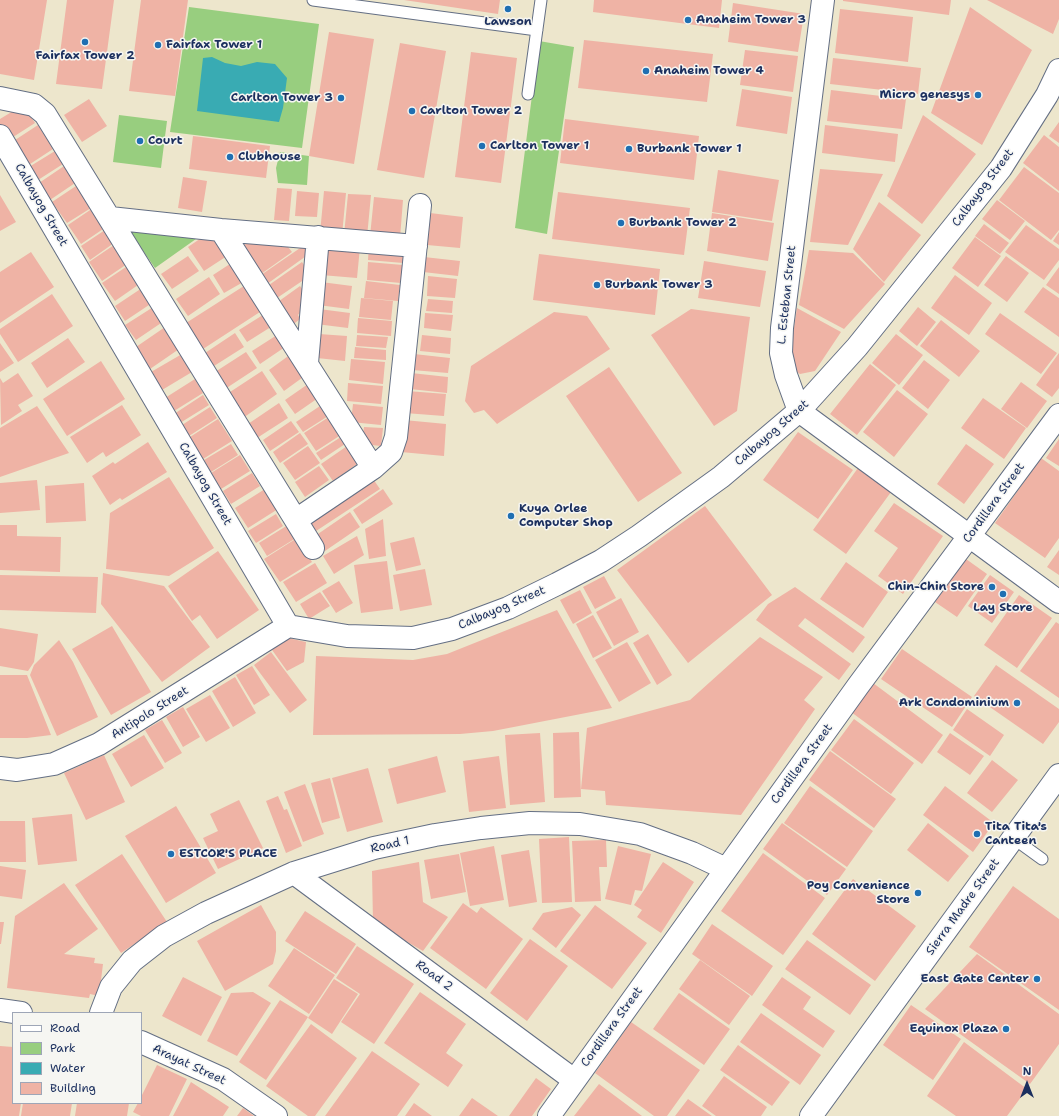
<!DOCTYPE html>
<html>
<head>
<meta charset="utf-8">
<style>
  body { margin:0 }
  #map { position:relative; width:1059px; height:1116px; overflow:hidden; background:#ede6cc; font-family:"Shantell Sans",sans-serif }
  canvas { display:block }
  .legend { position:absolute; left:12px; top:1012px; width:130px; height:92px; box-sizing:border-box; background:#f6f6f2; border:1px solid #9ea6b7; margin:0; padding:5px 7px; list-style:none; font-size:12px; color:#1b2f5e }
  .legend li { display:flex; align-items:center; gap:8px; height:20px }
  .legend b { width:20px; border:1px solid #9ea6b7 }
  .north { position:absolute; left:1007px; top:1064px; width:40px; height:40px; -webkit-text-stroke:3px #f6f6f2; paint-order:stroke; rotate:0deg; font-size:11px; font-weight:700; line-height:16px; text-align:center; color:#1b2f5e }
  .north::after { content:''; display:block; margin:auto; width:14px; height:18px; background:#1b2f5e; clip-path:polygon(50% 0,100% 100%,50% 72%,0 100%) }
</style>
</head>
<body>
<div id="map">
<canvas width="1059" height="1116"></canvas>
<ul class="legend">
<li><b style="height:5px;background:#fff"></b>Road</li>
<li><b style="height:11px;background:#98ce7f"></b>Park</li>
<li><b style="height:11px;background:#39abb3"></b>Water</li>
<li><b style="height:11px;background:#efb3a5"></b>Building</li>
</ul>
<div class="north">N</div>
</div>
<script>
const ctx = document.querySelector('canvas').getContext('2d');
ctx.lineJoin = 'round';
function fill(path, color) { ctx.fillStyle = color; ctx.fill(path, 'evenodd'); }
const shape = rows => new Path2D(rows.map(r => 'M' + r).join(''));
function trace(path, color, width, dash) { ctx.strokeStyle = color; ctx.lineWidth = width; ctx.lineCap = dash ? 'butt' : 'round'; ctx.setLineDash(dash || []); ctx.stroke(path); }
function write(font, color, halo, rows, align = 'center') {
  ctx.font = font + ' "Shantell Sans",sans-serif'; ctx.lineWidth = 3; ctx.setLineDash([]); ctx.textBaseline = 'middle'; ctx.strokeStyle = halo; ctx.fillStyle = color; for (const [text, x, y, turn = 0] of rows) {
    ctx.save(); ctx.translate(x, y); ctx.rotate((+turn || 0) * Math.PI / 180); ctx.textAlign = isNaN(turn) ? turn : align; if (halo) ctx.strokeText(text, 0, 0); ctx.fillText(text, 0, 0); ctx.restore();
  }
}
fill(shape([
  [189,7,319,24,302,148,170,132],
  [539,41,574,47,547,234,515,228],
  [119,115,167,121,161,168,113,162],
  [280,152,309,156,307,185,278,183,276,168],
  [127,228,203,234,155,268]
]), '#98ce7f');
fill(shape([
  [212,57,225,63,241,66,257,62,275,64,287,78,283,108,279,122,197,111,203,58]
]), '#39abb3');
fill(shape([
  [0,0,47,0,34,80,0,74],
  [67,0,114,0,102,89,56,84],
  [141,0,188,0,175,96,129,91],
  [404,0,500,0,498,14],
  [594,0,722,0,719,28,593,12],
  [843,0,951,0,949,15,843,1],
  [987,0,1059,0,1059,19,1053,34],
  [733,3,804,14,798,52,728,42],
  [970,7,1032,50,982,145,931,113],
  [840,9,913,17,908,62,835,53],
  [329,32,374,39,354,164,309,156],
  [584,40,713,54,707,102,578,88],
  [400,43,446,51,424,178,377,170],
  [745,50,798,56,793,92,740,85],
  [471,52,517,58,501,183,455,177],
  [833,58,921,68,918,94,830,84],
  [742,89,792,97,787,134,736,126],
  [831,90,906,99,902,129,827,121],
  [89,99,107,126,82,142,64,115],
  [23,105,35,123,10,139,0,124,0,119],
  [923,115,976,154,922,224,887,196],
  [565,119,699,136,694,180,560,163],
  [1059,122,1059,143,1049,136],
  [38,125,53,149,27,166,12,142],
  [825,125,898,134,895,162,822,153],
  [1044,135,1059,147,1059,191,1023,163],
  [193,136,270,146,266,178,189,169],
  [55,151,63,164,38,180,29,167],
  [67,164,78,181,50,200,39,183],
  [1024,167,1059,193,1059,230,1051,240,999,200],
  [820,169,883,174,848,245,810,242],
  [718,170,779,180,772,221,712,212],
  [183,177,207,181,202,212,178,208],
  [76,186,91,208,67,223,52,202],
  [277,188,292,189,289,221,274,220],
  [297,191,319,193,317,217,295,216],
  [324,191,346,193,342,235,320,233],
  [558,192,690,208,684,255,552,239],
  [348,194,371,195,367,237,344,235],
  [0,195,16,222,0,231],
  [374,197,403,200,400,238,370,236],
  [997,200,1025,221,1010,240,982,219],
  [879,202,921,235,884,282,853,249],
  [96,206,109,225,81,244,68,225],
  [430,213,463,217,460,248,427,245],
  [712,213,774,223,768,261,707,251],
  [984,224,1009,243,1000,254,975,236],
  [1026,225,1059,249,1059,260,1044,280,1005,252],
  [105,230,114,243,90,260,81,246],
  [210,232,227,256,204,271,188,247],
  [1059,232,1059,245,1053,241],
  [975,237,1001,256,978,287,952,268],
  [281,238,292,252,261,274,241,245],
  [323,244,360,247,357,278,321,275],
  [114,245,127,264,102,281,89,262],
  [369,245,404,247,403,263,368,260],
  [303,246,309,254,267,284,261,275],
  [809,250,853,253,885,284,844,329,799,305],
  [31,252,54,287,0,323,0,272],
  [539,254,660,269,655,315,533,300],
  [188,256,199,271,172,289,161,274],
  [1006,256,1029,273,1007,302,984,285],
  [424,257,460,261,458,276,423,272],
  [704,261,766,271,760,307,698,298],
  [233,262,245,281,224,293,213,275],
  [302,262,311,275,277,298,269,285],
  [368,262,403,265,401,283,367,280],
  [126,267,138,285,115,301,102,283],
  [1059,267,1059,294,1046,285],
  [955,275,992,303,969,335,931,308],
  [428,276,457,279,455,298,427,296],
  [209,277,220,294,188,316,176,299],
  [366,281,400,285,398,301,364,298],
  [321,282,352,286,349,309,318,305],
  [247,284,263,310,203,349,186,323],
  [300,286,310,300,298,315,300,319,291,326,275,304],
  [1043,287,1059,298,1059,337,1024,312],
  [142,288,152,303,125,321,115,306],
  [52,294,73,326,18,362,0,334,0,329],
  [361,298,393,301,391,320,359,317],
  [428,299,453,301,452,313,426,311],
  [158,304,167,319,136,340,125,325],
  [918,307,936,322,917,346,899,331],
  [797,308,841,332,815,371,800,374,788,366],
  [319,309,350,313,348,328,316,324],
  [691,309,750,317,737,411,714,426,651,335],
  [554,312,587,316,610,349,497,424,484,410,474,413,465,401,471,366],
  [266,313,274,325,247,342,239,330],
  [425,313,453,315,451,331,424,328],
  [1000,313,1057,353,1041,374,985,334],
  [358,318,392,321,391,336,357,333],
  [941,320,980,351,959,377,920,346],
  [168,325,182,347,150,369,136,347],
  [235,333,244,347,214,366,205,353],
  [319,334,347,336,345,361,317,358],
  [896,334,923,355,899,385,872,363],
  [277,335,285,347,260,364,252,351],
  [357,335,388,337,386,348,356,346],
  [422,335,451,338,450,354,420,351],
  [68,338,85,362,47,388,31,363],
  [0,343,14,363,0,372],
  [355,347,386,350,386,360,354,358],
  [246,352,257,368,225,389,215,372],
  [1059,353,1059,388,1052,397,1036,385],
  [182,354,192,372,162,390,151,372],
  [291,354,306,375,284,391,269,370],
  [414,354,450,358,448,373,412,370],
  [351,359,385,362,383,384,349,380],
  [924,360,950,380,928,409,902,388],
  [101,361,125,399,67,436,43,399],
  [870,364,896,385,857,435,830,414],
  [609,367,682,473,638,502,566,396],
  [262,371,277,394,243,418,227,394],
  [18,373,33,396,18,405,22,411,1,425,0,378,3,383],
  [411,373,448,377,447,393,410,389],
  [195,379,203,393,174,411,165,398],
  [311,382,321,396,295,414,285,400],
  [1021,382,1047,401,1027,428,1001,409],
  [348,383,383,386,381,404,347,401],
  [897,390,928,414,894,457,863,432],
  [407,391,446,394,444,416,405,413],
  [203,395,209,405,180,423,174,414],
  [983,398,1026,428,1004,459,961,428],
  [326,402,333,413,303,432,296,422],
  [279,403,288,418,257,438,248,424],
  [353,404,383,407,381,425,351,422],
  [122,405,141,435,106,457,103,452,87,463,70,437],
  [37,406,69,453,0,477,0,428],
  [210,407,217,418,189,436,182,425],
  [332,415,344,433,316,451,304,433],
  [218,419,232,441,203,459,190,437],
  [404,420,446,424,444,456,401,452],
  [291,421,299,432,270,451,263,440],
  [364,427,383,428,381,446,362,444],
  [798,432,853,470,818,519,763,480],
  [300,433,308,444,280,463,273,452],
  [344,435,348,442,321,460,316,453],
  [1059,439,1059,466,1046,458],
  [148,442,167,472,122,500,120,498,110,505,92,476,113,462,115,464],
  [353,442,364,459,333,481,321,464],
  [231,444,238,455,211,472,204,460],
  [966,444,994,464,964,504,937,484],
  [308,446,320,463,295,480,283,463],
  [240,455,250,471,221,489,211,473],
  [1041,458,1059,471,1059,538,1045,558,995,523],
  [319,466,329,480,305,497,295,482],
  [858,468,891,492,846,554,813,530],
  [252,473,260,486,231,504,223,491],
  [371,476,380,489,313,533,305,520],
  [169,477,214,548,169,576,106,569,110,513],
  [37,480,40,510,0,513,0,483],
  [84,483,86,521,46,523,45,486],
  [265,489,278,509,248,528,235,508],
  [383,489,393,504,362,524,353,510],
  [894,503,943,536,903,594,878,576,898,548,874,531],
  [705,506,772,595,688,663,617,570],
  [350,512,360,527,325,551,315,536],
  [276,514,283,526,256,543,248,531],
  [383,519,386,556,369,559,365,529],
  [0,525,17,525,17,536,61,537,60,572,0,570],
  [288,525,296,538,267,556,259,543],
  [357,536,364,555,334,574,323,556],
  [414,537,421,565,396,571,390,543],
  [297,538,312,562,280,582,264,559],
  [1059,550,1059,575,1047,567],
  [218,551,259,610,217,639,200,615,192,621,168,586],
  [966,559,987,574,957,617,935,602],
  [387,561,393,609,361,613,354,565],
  [846,562,888,592,863,628,820,599],
  [315,563,327,583,296,602,283,582],
  [425,569,432,605,400,611,393,575],
  [103,573,164,586,210,647,162,682,101,604],
  [0,575,98,577,96,613,0,610],
  [990,575,1014,592,992,623,968,606],
  [604,576,616,598,595,609,583,587],
  [339,581,353,603,336,613,322,591],
  [795,587,865,637,853,653,805,618,798,626,851,664,839,680,756,620,768,604],
  [580,590,592,613,573,624,560,600],
  [320,592,330,606,309,619,300,604],
  [1019,595,1052,618,1017,668,984,645],
  [621,598,639,632,614,646,596,612],
  [557,610,612,708,493,731,460,734,313,735,316,656,413,660,447,654],
  [593,615,612,648,593,658,576,624],
  [1056,622,1059,624,1059,698,1020,671],
  [112,626,151,692,111,715,72,649],
  [0,628,38,634,34,662,28,671,0,666],
  [648,634,672,675,657,685,633,643],
  [760,637,823,677,804,700,815,709,741,815,606,805,605,791,581,789,587,728,690,700],
  [288,638,306,642,304,662,287,671,270,647],
  [59,640,73,662,98,717,57,736,30,675,34,665],
  [627,642,651,683,619,702,595,660],
  [902,649,972,697,952,727,881,679],
  [271,652,307,700,290,713,254,665],
  [996,665,1059,709,1059,722,1043,744,974,696],
  [252,666,270,695,254,705,236,675],
  [0,675,27,675,51,735,27,738,0,738],
  [235,677,256,713,233,727,212,691],
  [873,683,943,735,922,764,851,712],
  [210,695,230,728,206,742,186,709],
  [183,707,200,737,183,747,166,717],
  [967,709,1004,735,990,756,953,730],
  [854,719,914,763,891,794,831,750],
  [162,720,182,753,165,763,145,730],
  [579,732,581,797,554,798,553,733],
  [540,733,545,802,510,805,505,735],
  [950,733,984,756,970,775,937,752],
  [144,735,164,768,131,787,112,754],
  [830,751,896,799,874,828,809,780],
  [104,755,125,802,86,820,64,773],
  [437,756,446,792,397,804,388,769],
  [499,756,506,808,469,812,463,761],
  [992,760,1018,780,992,812,967,793],
  [368,768,383,822,347,832,332,778],
  [330,778,340,818,322,823,311,783],
  [305,784,324,834,303,842,284,792],
  [810,786,873,831,847,867,784,823],
  [945,786,994,823,973,852,923,815],
  [278,796,284,810,287,809,302,846,286,853,266,801],
  [239,800,263,848,218,869,203,838,218,831,210,814],
  [176,806,216,873,166,903,125,836],
  [72,814,77,861,38,865,32,818],
  [0,821,25,821,26,862,0,862],
  [782,823,846,869,827,895,763,849],
  [928,823,969,856,948,882,907,850],
  [569,837,572,902,542,903,539,839],
  [606,840,607,867,599,867,601,901,575,902,572,841],
  [494,846,504,900,470,906,460,853],
  [618,846,651,854,642,891,635,890,631,905,605,899],
  [529,850,537,902,509,907,501,855],
  [763,853,825,898,783,955,721,911],
  [122,854,167,922,121,953,75,885],
  [459,854,466,892,431,899,424,860],
  [419,862,423,902,448,917,423,951,373,922,372,871],
  [663,862,694,882,661,933,637,917,642,910,634,905],
  [0,866,26,870,22,899,0,896],
  [853,879,916,926,875,981,812,934],
  [64,883,98,929,64,954,95,958,94,963,103,964,99,996,90,994,89,998,7,988,15,916],
  [1013,886,1059,919,1059,1010,969,947],
  [463,903,477,913,481,907,523,939,486,989,430,948],
  [261,905,276,932,276,951,273,964,225,991,197,941],
  [595,905,647,943,612,989,560,951],
  [572,907,581,915,556,948,532,929,543,913],
  [305,911,356,944,336,974,285,941],
  [0,922,4,922,1,944,0,944],
  [712,924,773,966,752,996,692,954],
  [530,939,568,966,527,1021,490,993],
  [807,940,871,985,850,1015,785,969],
  [357,946,414,984,374,1044,341,1022,360,994,336,978],
  [294,948,335,975,309,1014,268,986],
  [977,954,1059,1014,1059,1044,1030,1084,925,1009],
  [700,960,750,996,729,1025,679,989],
  [183,977,222,997,201,1036,162,1016],
  [782,977,811,997,803,1009,835,1031,823,1048,762,1005],
  [334,979,358,994,332,1034,308,1018],
  [253,992,271,1003,237,1056,207,1041,231,993],
  [420,992,466,1024,446,1053,463,1065,448,1087,384,1043],
  [679,993,730,1029,704,1065,653,1029],
  [280,1000,308,1017,266,1080,239,1062],
  [911,1005,961,1039,933,1080,883,1045],
  [761,1013,821,1055,800,1085,740,1042],
  [631,1022,700,1070,667,1116,654,1116,595,1073],
  [311,1024,357,1058,315,1116,308,1116,266,1086],
  [964,1042,1027,1089,1007,1116,956,1116,927,1096],
  [738,1045,790,1082,772,1106,720,1070],
  [0,1046,13,1047,13,1103,21,1103,19,1116,0,1116],
  [372,1051,420,1084,397,1116,325,1116],
  [157,1065,187,1079,169,1116,141,1116,133,1112,138,1103,141,1103,141,1097],
  [724,1076,767,1107,761,1116,716,1116,702,1106],
  [536,1078,551,1089,532,1116,509,1116],
  [191,1082,229,1107,223,1116,173,1116],
  [599,1084,642,1116,574,1116],
  [472,1098,498,1116,459,1116],
  [688,1099,712,1116,675,1116],
  [23,1103,72,1103,70,1116,21,1116],
  [77,1103,129,1103,127,1116,75,1116],
  [414,1103,432,1116,405,1116],
  [243,1108,254,1116,237,1116]
]), '#efb3a5');
const service = shape([
  [313,0,537,30],
  [528,94,541,0],
  [1013,838,1042,859]
]);
const minor = shape([
  [823,0,782,328,781,353,786,375,799,411,1059,602],
  [0,98,34,105,45,114,313,548],
  [0,136,288,626],
  [110,218,221,230,416,246],
  [221,230,373,468],
  [307,363,318,237],
  [296,520,373,468,391,452,396,437,420,205],
  [288,626,347,636,413,638,452,629,508,608,557,584,601,561,639,536,721,477,799,411,857,347,1001,168,1047,95,1059,70],
  [0,768,17,770,54,764,99,744,288,626],
  [294,873,574,1080],
  [0,1010,21,1013],
  [101,1013,111,987,132,961,164,936,206,913,294,873,374,848,435,835,481,828,530,823,580,824,640,834,692,853,726,869],
  [141,1042,223,1079,276,1116],
  [549,1116,858,686,1059,415],
  [811,1116,1059,775]
]);
trace(service, '#646f84', 13);
trace(minor, '#646f84', 24);
trace(service, '#fff', 11);
trace(minor, '#fff', 22);
for (const [x, y, r, color] of [
  [508,9,4,"#1f6fb2"],
  [688,20,4,"#1f6fb2"],
  [85,42,4,"#1f6fb2"],
  [158,45,4,"#1f6fb2"],
  [646,71,4,"#1f6fb2"],
  [978,95,4,"#1f6fb2"],
  [341,98,4,"#1f6fb2"],
  [412,111,4,"#1f6fb2"],
  [140,141,4,"#1f6fb2"],
  [482,146,4,"#1f6fb2"],
  [629,149,4,"#1f6fb2"],
  [230,157,4,"#1f6fb2"],
  [621,223,4,"#1f6fb2"],
  [597,285,4,"#1f6fb2"],
  [511,516,4,"#1f6fb2"],
  [992,587,4,"#1f6fb2"],
  [1003,594,4,"#1f6fb2"],
  [1017,703,4,"#1f6fb2"],
  [977,834,4,"#1f6fb2"],
  [171,854,4,"#1f6fb2"],
  [918,893,4,"#1f6fb2"],
  [1037,979,4,"#1f6fb2"],
  [1006,1029,4,"#1f6fb2"]
]) { const dot = new Path2D(); dot.arc(x, y, r, 0, 2 * Math.PI); ctx.fillStyle = color; ctx.fill(dot); trace(dot, '#f6f6f2', 1.5); }
write('bold 12px', '#1b2f5e', '#f6f6f2', [
  ["Anaheim Tower 3",696,20],
  ["Lawson",508,22,"center"],
  ["Fairfax Tower 1",166,45],
  ["Fairfax Tower 2",85,56,"center"],
  ["Anaheim Tower 4",654,71],
  ["Micro genesys",970,95,"right"],
  ["Carlton Tower 3",333,98,"right"],
  ["Carlton Tower 2",420,111],
  ["Court",148,141],
  ["Carlton Tower 1",490,146],
  ["Burbank Tower 1",637,149],
  ["Clubhouse",238,157],
  ["Burbank Tower 2",629,223],
  ["Burbank Tower 3",605,285],
  ["Kuya Orlee",519,509],
  ["Computer Shop",519,523],
  ["Chin-Chin Store",984,587,"right"],
  ["Lay Store",1003,608,"center"],
  ["Ark Condominium",1009,703,"right"],
  ["Tita Tita's",985,827],
  ["Canteen",985,841],
  ["ESTCOR'S PLACE",179,854],
  ["Poy Convenience",910,886,"right"],
  ["Store",910,900,"right"],
  ["East Gate Center",1029,979,"right"],
  ["Equinox Plaza",998,1029,"right"]
], 'left');
write('12px', '#1b2f5e', '#f6f6f2', [
  ["Calbayog Street",983,188,-53],
  ["Calbayog Street",41,205,60],
  ["L. Esteban Street",787,295,-84],
  ["Calbayog Street",772,433,-41],
  ["Calbayog Street",205,484,60],
  ["Cordillera Street",994,503,-54],
  ["Calbayog Street",502,608,-23],
  ["Antipolo Street",150,713,-32],
  ["Cordillera Street",802,764,-54],
  ["Road 1",390,845,-13],
  ["Sierra Madre Street",963,907,-54],
  ["Road 2",434,976,36],
  ["Cordillera Street",612,1027,-54],
  ["Arayat Street",189,1065,25]
]);
</script>
</body>
</html>
